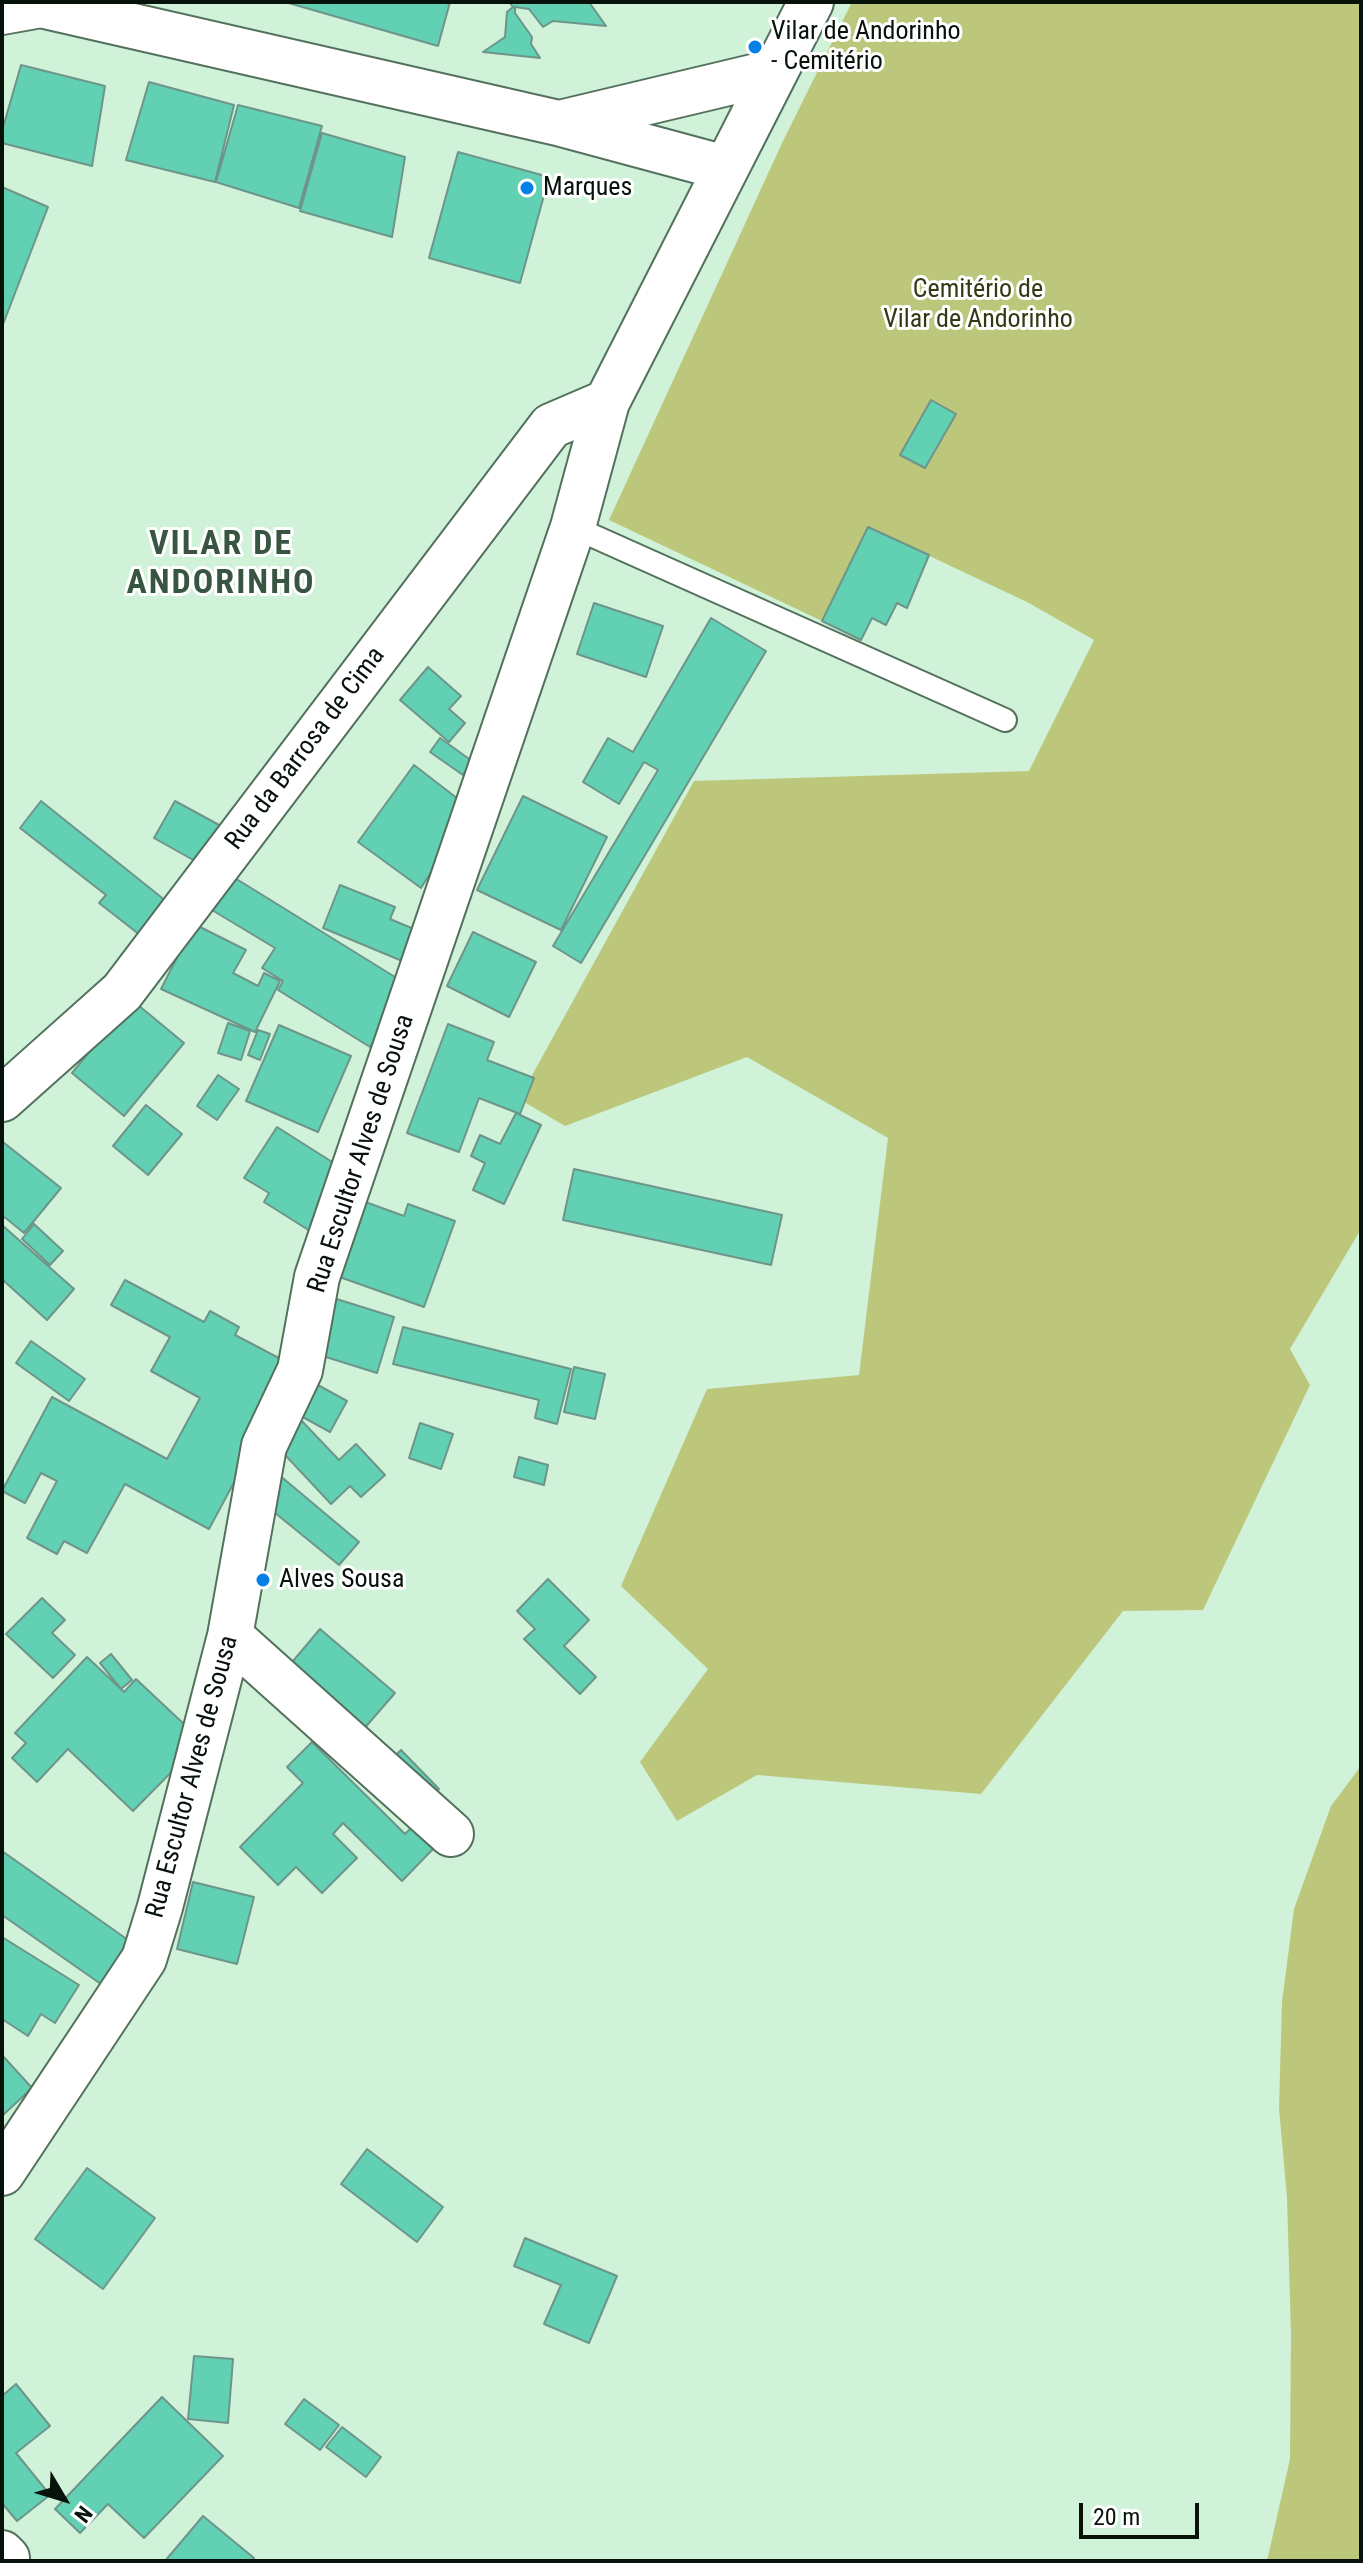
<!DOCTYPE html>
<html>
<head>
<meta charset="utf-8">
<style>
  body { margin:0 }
  #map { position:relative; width:1363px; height:2563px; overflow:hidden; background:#d0f2d9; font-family:"Roboto Condensed",sans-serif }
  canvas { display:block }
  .frame { position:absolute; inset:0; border:4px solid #06120a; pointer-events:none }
  .north { position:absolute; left:24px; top:2459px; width:80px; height:80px; -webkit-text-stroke:6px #fff; paint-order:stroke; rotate:128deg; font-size:22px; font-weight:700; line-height:32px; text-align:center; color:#06120a }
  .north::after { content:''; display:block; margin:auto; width:28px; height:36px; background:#06120a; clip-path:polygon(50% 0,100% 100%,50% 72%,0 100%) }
  .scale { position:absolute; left:1079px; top:2503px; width:120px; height:36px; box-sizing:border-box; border:4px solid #06120a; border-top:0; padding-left:10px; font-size:24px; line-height:28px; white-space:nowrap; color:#06120a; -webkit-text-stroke:6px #fff; paint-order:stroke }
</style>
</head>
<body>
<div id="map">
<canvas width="1363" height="2563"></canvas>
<div class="frame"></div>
<div class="north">N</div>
<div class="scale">20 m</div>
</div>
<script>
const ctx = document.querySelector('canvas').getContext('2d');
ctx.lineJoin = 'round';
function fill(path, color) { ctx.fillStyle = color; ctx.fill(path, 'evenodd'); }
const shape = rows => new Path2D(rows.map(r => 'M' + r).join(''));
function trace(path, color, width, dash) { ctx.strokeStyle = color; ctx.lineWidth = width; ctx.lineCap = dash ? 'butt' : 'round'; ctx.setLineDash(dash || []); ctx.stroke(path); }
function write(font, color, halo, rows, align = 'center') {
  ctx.font = font + ' "Roboto Condensed",sans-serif'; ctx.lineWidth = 6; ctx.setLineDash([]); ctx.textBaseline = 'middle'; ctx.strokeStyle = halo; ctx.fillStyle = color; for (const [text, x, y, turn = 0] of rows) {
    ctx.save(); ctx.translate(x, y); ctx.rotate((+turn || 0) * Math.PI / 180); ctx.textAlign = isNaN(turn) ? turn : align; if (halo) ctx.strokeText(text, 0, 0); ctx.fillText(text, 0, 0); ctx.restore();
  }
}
fill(shape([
  [852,2,1361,2,1361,1229,1290,1349,1310,1385,1203,1610,1123,1611,981,1794,757,1775,677,1821,640,1762,708,1669,621,1586,707,1389,859,1375,888,1138,747,1057,565,1126,519,1099,694,781,1029,771,1094,640,1027,602,868,527,822,621,609,520,783,141],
  [1361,1766,1361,2561,1267,2561,1290,2459,1291,2334,1287,2198,1279,2108,1282,2002,1294,1909,1331,1806]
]), '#bdc77c');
const building = shape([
  [285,2,450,2,438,46,285,2],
  [509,2,589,2,606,26,553,21,543,27,529,9,515,7,515,13,532,37,531,44,540,58,483,52,505,37,507,12,513,7,509,2],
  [21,65,105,86,92,166,2,143,2,131,21,65],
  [149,82,234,105,215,182,126,160,149,82],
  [238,105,322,126,299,208,216,182,238,105],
  [322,133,405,157,392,237,300,211,322,133],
  [458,152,549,177,520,283,429,258,458,152],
  [2,187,48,207,2,327,2,187],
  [931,400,956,414,925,468,900,455,931,400],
  [868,527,929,555,907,608,897,603,886,625,872,618,861,640,822,621,868,527],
  [594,603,663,626,646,677,577,654,594,603],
  [711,618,766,651,581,963,553,946,658,770,644,762,619,804,583,782,608,738,633,752,711,618],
  [428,667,461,696,449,709,465,723,449,742,400,700,428,667],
  [440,738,472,761,463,775,430,752,440,738],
  [414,765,471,809,421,888,358,842,414,765],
  [523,796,607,837,561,930,477,890,523,796],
  [41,801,176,909,149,942,99,903,106,895,20,828,41,801],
  [175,801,232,832,211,870,154,838,175,801],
  [222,870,408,985,370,1047,278,990,283,981,262,968,275,948,202,904,222,870],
  [340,885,395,907,390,919,421,932,407,963,323,928,340,885],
  [194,924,246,950,233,973,258,986,264,973,280,981,255,1032,161,989,194,924],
  [473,932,536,962,509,1017,447,986,473,932],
  [132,1000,184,1043,124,1116,72,1073,132,1000],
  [228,1023,250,1031,241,1060,218,1053,228,1023],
  [448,1024,494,1042,487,1060,534,1078,520,1114,479,1098,459,1152,407,1133,448,1024],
  [279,1025,351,1056,318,1132,246,1101,279,1025],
  [258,1030,270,1034,260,1060,248,1055,258,1030],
  [218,1075,239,1089,217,1120,197,1106,218,1075],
  [146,1105,182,1134,148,1175,113,1146,146,1105],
  [516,1113,541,1125,504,1204,473,1190,485,1163,471,1156,480,1135,500,1144,516,1113],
  [277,1127,348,1172,310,1231,264,1202,269,1193,244,1178,277,1127],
  [3,1142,61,1188,24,1233,2,1215,3,1142],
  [574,1169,782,1215,771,1265,563,1220,574,1169],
  [360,1200,404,1216,408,1204,455,1221,424,1307,334,1275,360,1200],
  [34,1224,63,1251,50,1265,22,1239,34,1224],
  [2,1225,74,1289,47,1320,4,1281,2,1283,2,1225],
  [125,1280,204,1322,210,1311,239,1327,235,1335,296,1367,209,1529,125,1484,87,1553,64,1541,57,1554,27,1538,57,1481,41,1473,25,1503,2,1491,52,1397,167,1459,200,1398,151,1371,170,1337,111,1305,125,1280],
  [327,1296,394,1317,377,1373,310,1352,327,1296],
  [403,1327,571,1369,557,1424,535,1418,539,1400,393,1364,403,1327],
  [31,1341,85,1379,69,1401,16,1363,31,1341],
  [574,1367,605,1374,595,1419,564,1412,574,1367],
  [307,1379,347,1401,330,1432,290,1410,307,1379],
  [298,1417,339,1460,356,1444,385,1475,361,1497,350,1486,331,1504,272,1441,298,1417],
  [420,1423,453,1434,441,1469,409,1458,420,1423],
  [519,1457,548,1465,544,1485,514,1477,519,1457],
  [278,1474,359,1542,339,1565,258,1499,278,1474],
  [548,1579,589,1620,564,1646,596,1677,580,1694,524,1639,535,1629,517,1611,548,1579],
  [42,1598,65,1620,52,1633,75,1655,53,1678,6,1634,42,1598],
  [320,1629,395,1693,362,1731,288,1667,320,1629],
  [111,1654,132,1680,121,1689,100,1663,111,1654],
  [87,1657,124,1692,136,1679,202,1741,133,1811,68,1749,37,1782,12,1758,26,1743,15,1733,87,1657],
  [312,1742,405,1834,412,1827,434,1848,402,1881,343,1823,333,1834,357,1858,322,1893,296,1867,278,1885,240,1847,303,1783,287,1767,312,1742],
  [401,1750,439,1789,422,1805,385,1766,401,1750],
  [2,1851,138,1947,108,1989,2,1915,2,1851],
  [193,1882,254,1897,237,1964,177,1949,193,1882],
  [2,1937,79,1985,55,2023,41,2014,28,2036,2,2019,2,1937],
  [2,2055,32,2088,2,2116,2,2055],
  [367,2149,443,2207,417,2242,341,2184,367,2149],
  [87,2168,155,2218,103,2289,35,2239,87,2168],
  [525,2238,617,2276,589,2343,544,2324,561,2285,514,2266,525,2238],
  [194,2356,233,2359,228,2423,188,2419,194,2356],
  [16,2384,50,2426,16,2453,50,2495,17,2521,2,2503,2,2396,16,2384],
  [162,2397,223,2456,144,2538,108,2504,80,2533,55,2509,162,2397],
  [304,2399,339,2425,320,2450,285,2424,304,2399],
  [342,2427,381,2457,366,2477,326,2447,342,2427],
  [203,2516,254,2558,251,2561,165,2561,203,2516]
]);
fill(building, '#62d0b3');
trace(building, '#6d9589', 2);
const service = shape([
  [573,527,1005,720]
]);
const minor = shape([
  [2,12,41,5,558,123,725,168],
  [564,122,774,72],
  [2,1099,122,992,551,426,607,402],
  [230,1636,451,1834],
  [2,2173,144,1959,160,1907,230,1636,264,1446,300,1370,317,1277,573,527,607,402,811,2],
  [2,2553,7,2558,5,2561]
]);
trace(service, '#53715c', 26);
trace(minor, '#53715c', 48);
trace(service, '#fff', 22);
trace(minor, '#fff', 44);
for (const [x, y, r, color] of [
  [755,47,8,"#0580e7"],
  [527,188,8,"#0580e7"],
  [263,1580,8,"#0580e7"]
]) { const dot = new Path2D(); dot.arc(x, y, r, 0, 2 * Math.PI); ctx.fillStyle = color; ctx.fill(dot); trace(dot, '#fff', 3); }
write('26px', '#06120a', '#fff', [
  ["Vilar de Andorinho",771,32],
  ["- Cemitério",771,62],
  ["Marques",543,188],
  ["Alves Sousa",279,1580]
], 'left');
write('26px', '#343813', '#fff', [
  ["Cemitério de",978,290],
  ["Vilar de Andorinho",978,320]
]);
write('26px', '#06120a', '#fff', [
  ["Rua da Barrosa de Cima",306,749,-53],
  ["Rua Escultor Alves de Sousa",362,1154,-72],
  ["Rua Escultor Alves de Sousa",193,1777,-75]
]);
ctx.letterSpacing = '2px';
write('bold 34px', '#385541', '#fff', [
  ["VILAR DE",221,545],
  ["ANDORINHO",221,584]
]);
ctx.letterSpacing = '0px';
</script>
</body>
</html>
